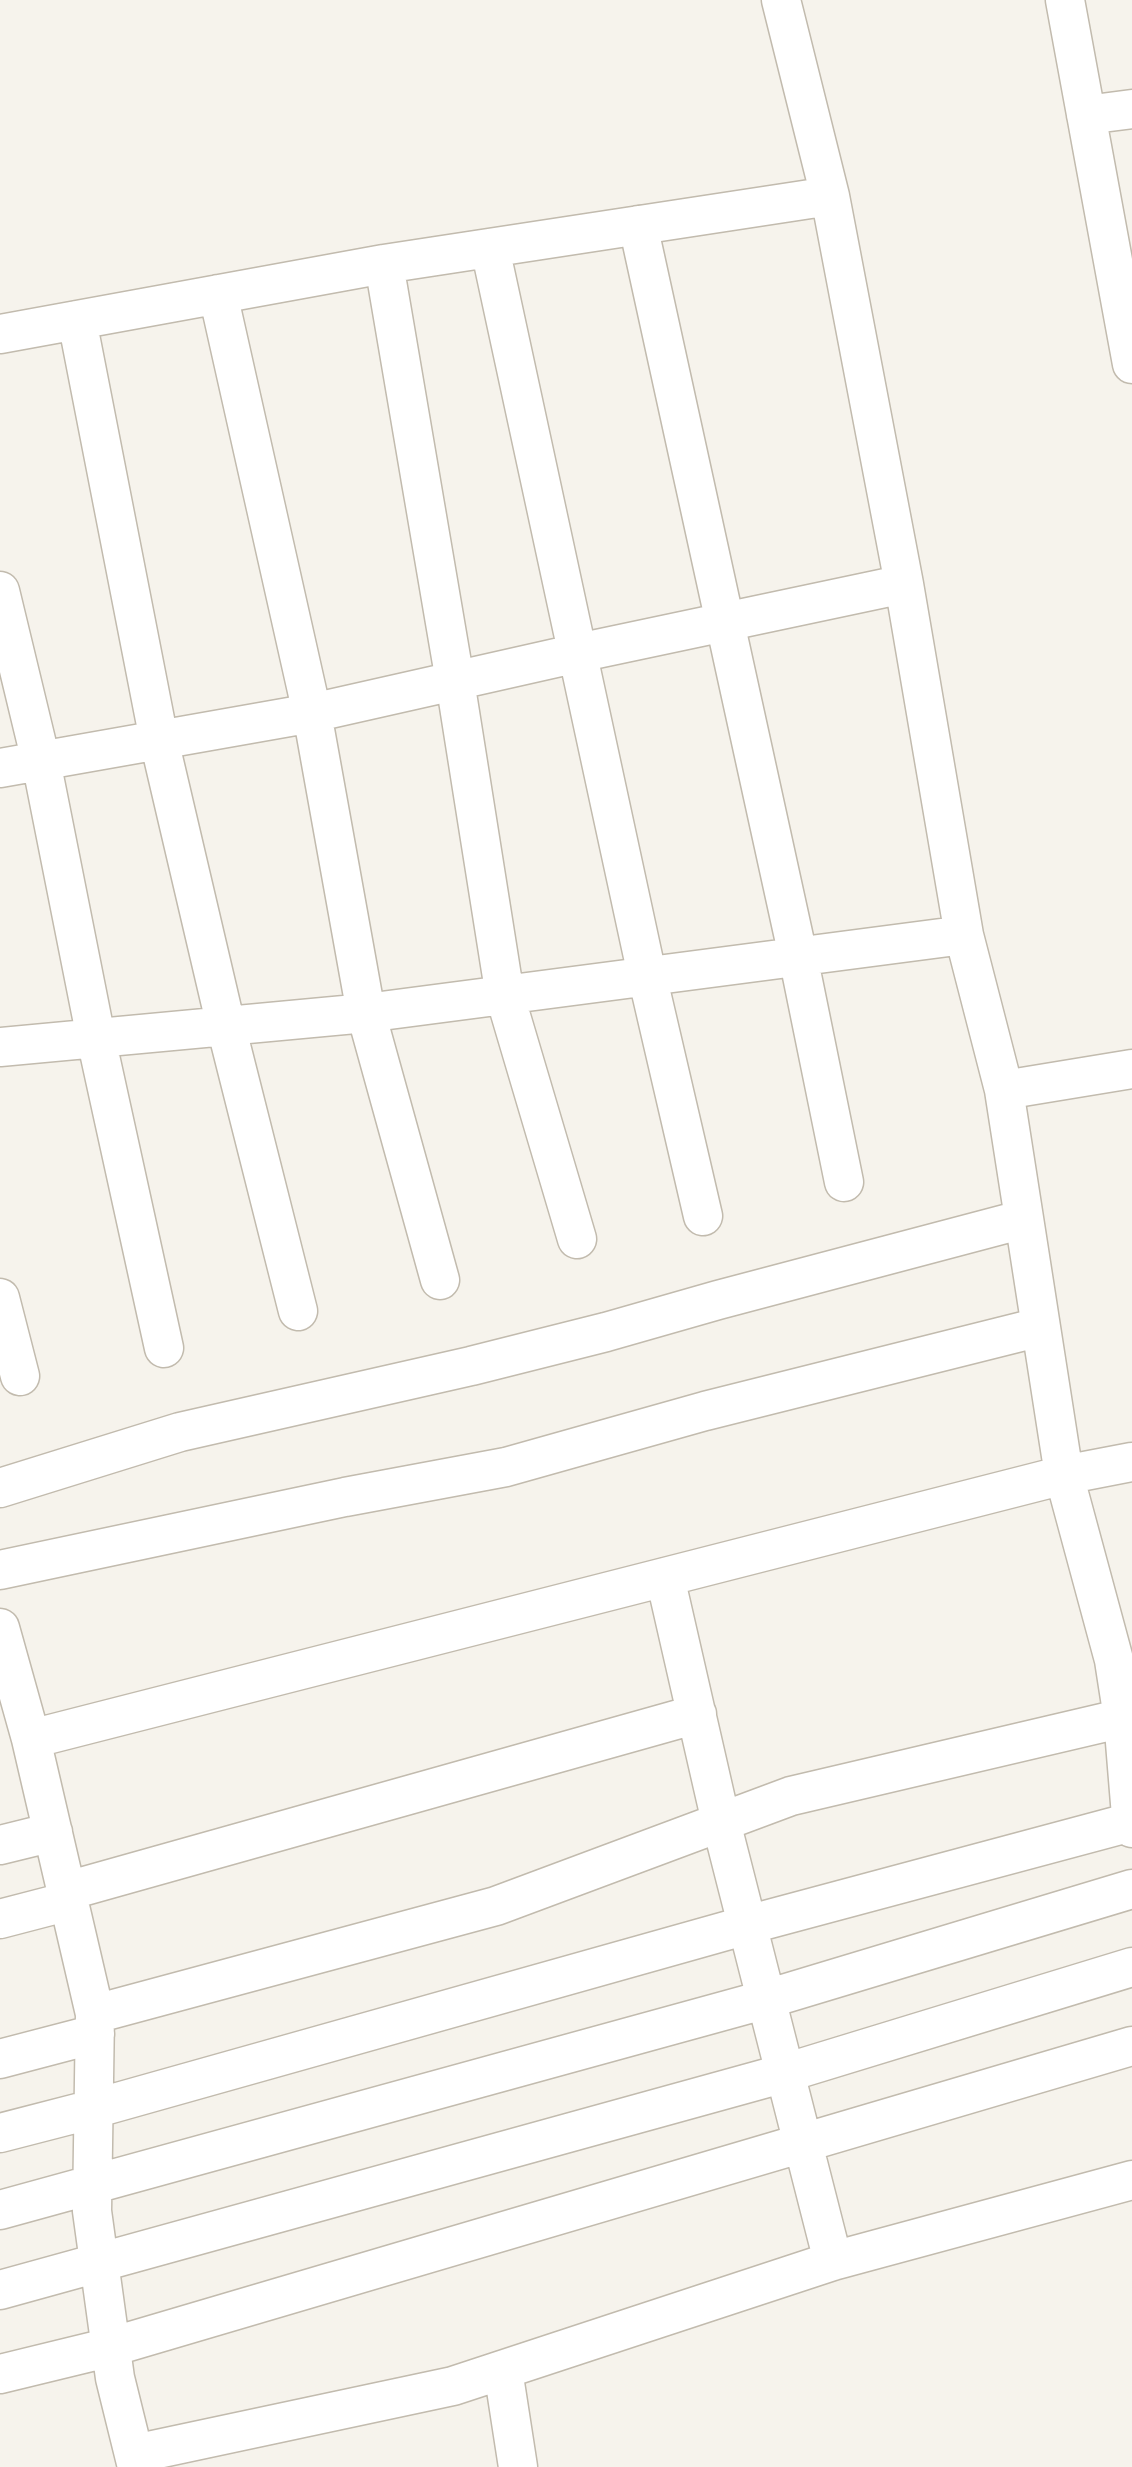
<!DOCTYPE html>
<html>
<head>
<meta charset="utf-8">
<style>
  body { margin:0 }
  canvas { display:block; background:#f6f3ec }
</style>
</head>
<body>
<canvas width="1132" height="2467"></canvas>
<script>
const ctx = document.querySelector('canvas').getContext('2d');
ctx.lineJoin = 'round';
const shape = rows => new Path2D(rows.map(r => 'M' + r).join(''));
function trace(path, color, width, dash) { ctx.strokeStyle = color; ctx.lineWidth = width; ctx.lineCap = dash ? 'butt' : 'round'; ctx.setLineDash(dash || []); ctx.stroke(path); }
const minor = shape([
  [781,0,830,196,904,584,964,935,1004,1090,1064,1475,1114,1660,1123,1718,1132,1828],
  [1065,0,1132,364],
  [1086,115,1132,109],
  [638,225,798,956,844,1182],
  [490,248,647,975,703,1216],
  [384,264,455,681,505,996,577,1239],
  [218,294,312,713,366,1013,440,1280],
  [77,320,159,740,226,1026,298,1311],
  [0,334,384,264,830,196],
  [0,591,41,761,96,1038,164,1348],
  [0,768,312,713,578,653,904,584],
  [0,1047,366,1013,964,935],
  [1004,1090,1132,1069],
  [0,1298,20,1376],
  [0,1488,180,1432,471,1366,606,1332,718,1300,1024,1219],
  [0,1570,345,1497,506,1467,705,1411,1040,1327],
  [665,1577,721,1822,833,2261],
  [0,1628,31,1739,95,2014,92,2211,115,2378,137,2467],
  [31,1739,1064,1475,1132,1462],
  [0,1845,53,1832],
  [67,1891,697,1714],
  [0,1919,69,1901],
  [95,2014,496,1906,791,1796,1132,1716],
  [0,2059,95,2034],
  [0,2133,93,2109,747,1925,1131,1822],
  [0,2210,767,1999,1132,1889],
  [0,2290,785,2073,1132,1967],
  [503,2370,518,2467],
  [0,2374,111,2347,1132,2046],
  [134,2454,453,2386,833,2261,1132,2180]
]);
trace(minor, '#c2bbae', 41);
trace(minor, '#fff', 38);
</script>
</body>
</html>
